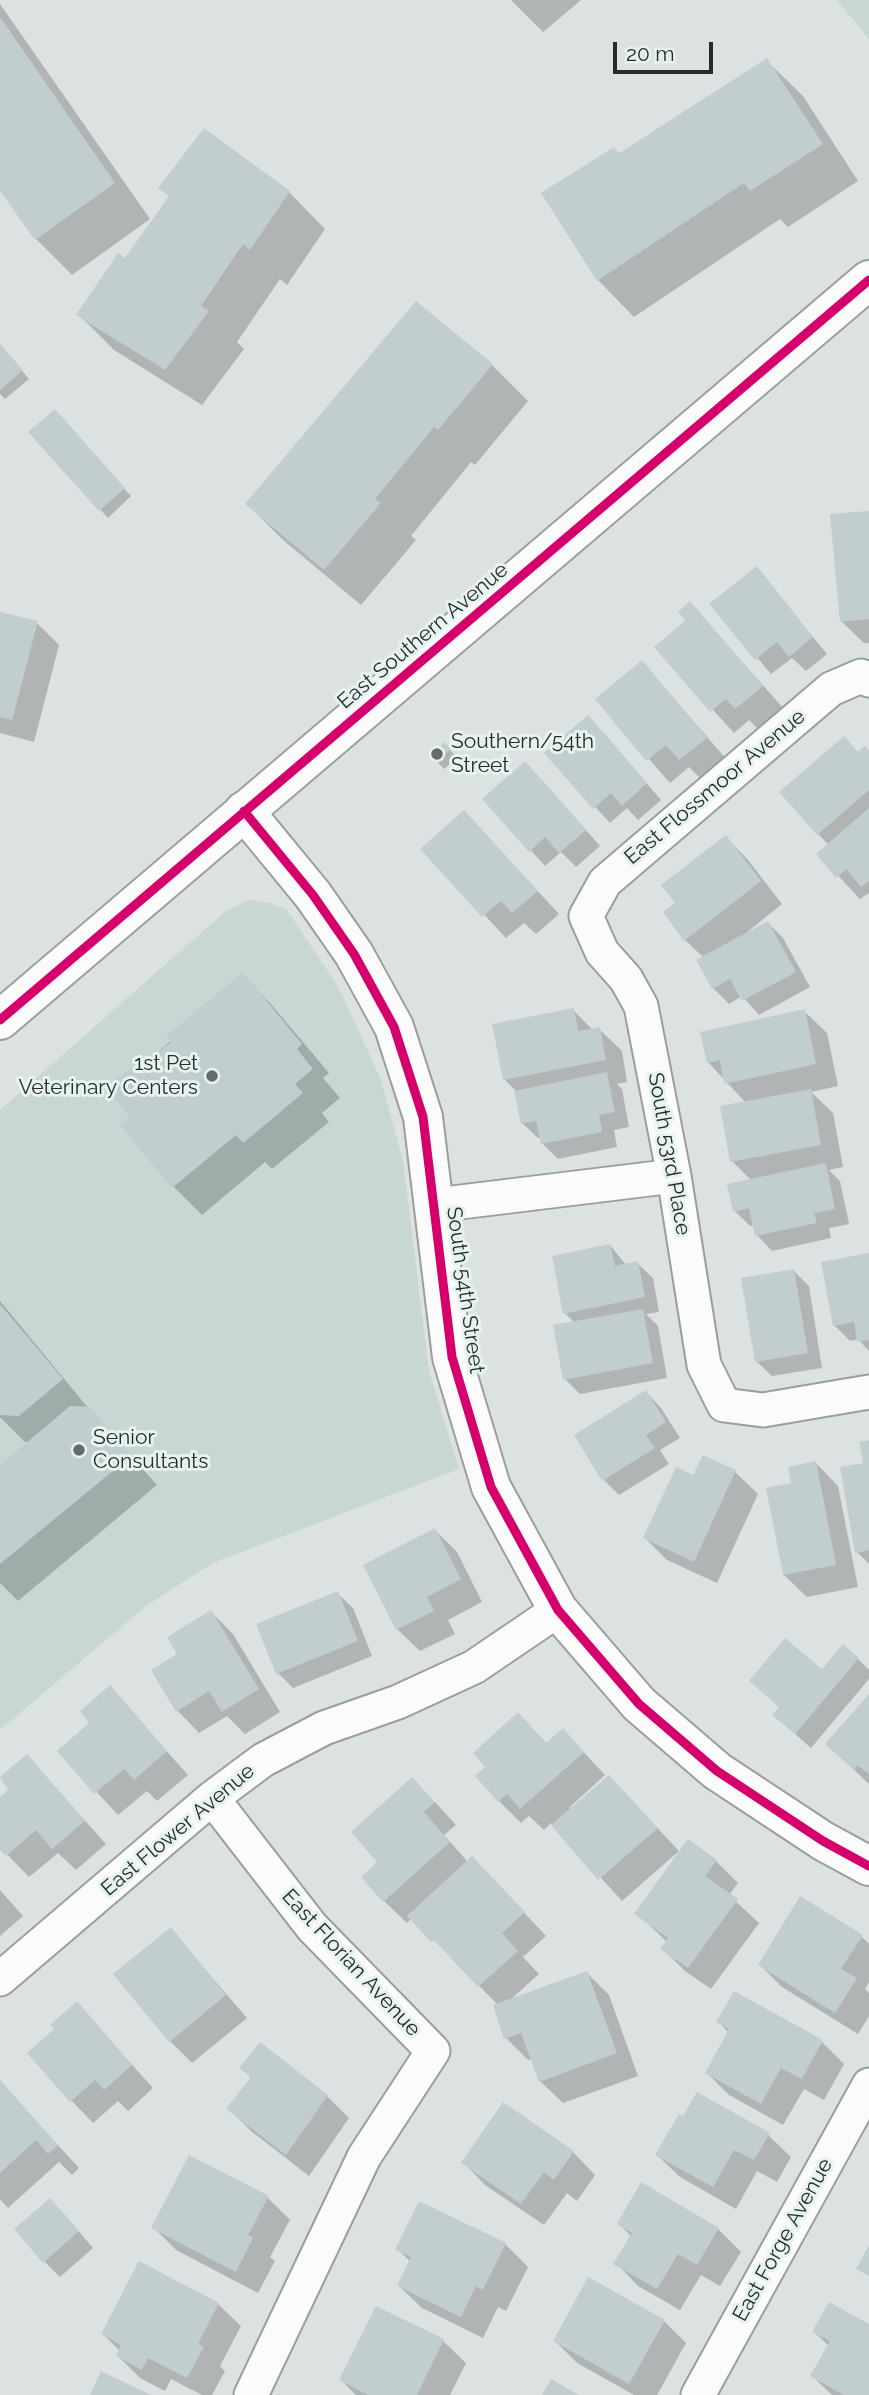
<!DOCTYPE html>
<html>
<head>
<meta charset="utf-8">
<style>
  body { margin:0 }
  #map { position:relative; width:869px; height:2395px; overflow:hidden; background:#dce2e1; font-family:Raleway,sans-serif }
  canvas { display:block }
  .scale { position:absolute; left:613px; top:42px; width:100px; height:32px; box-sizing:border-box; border:4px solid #272c2a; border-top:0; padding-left:9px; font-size:21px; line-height:24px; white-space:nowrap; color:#272c2a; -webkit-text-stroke:5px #e6f3f0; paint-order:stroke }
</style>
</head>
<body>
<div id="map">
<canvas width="869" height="2395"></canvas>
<div class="scale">20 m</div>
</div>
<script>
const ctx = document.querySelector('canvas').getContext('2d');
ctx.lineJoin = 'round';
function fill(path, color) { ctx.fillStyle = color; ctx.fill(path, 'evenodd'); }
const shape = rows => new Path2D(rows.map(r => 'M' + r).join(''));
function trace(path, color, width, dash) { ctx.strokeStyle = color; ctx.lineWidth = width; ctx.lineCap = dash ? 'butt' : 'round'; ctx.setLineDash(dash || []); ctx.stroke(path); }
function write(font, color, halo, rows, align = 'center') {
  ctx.font = font + ' Raleway,sans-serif'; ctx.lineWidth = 6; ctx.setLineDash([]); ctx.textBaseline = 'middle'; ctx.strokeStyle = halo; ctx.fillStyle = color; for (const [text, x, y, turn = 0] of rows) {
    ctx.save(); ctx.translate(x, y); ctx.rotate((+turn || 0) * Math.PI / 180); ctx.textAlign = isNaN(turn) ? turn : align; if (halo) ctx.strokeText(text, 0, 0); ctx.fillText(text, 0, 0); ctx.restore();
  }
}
fill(shape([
  [837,0,869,0,869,39],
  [249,900,270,903,287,910,339,988,381,1080,403,1161,429,1371,459,1469,213,1563,146,1606,0,1730,0,1110,226,911]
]), '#c9d7d4');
fill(shape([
  [511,0,581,0,543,32],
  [0,4,150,219,72,275,36,239,0,188],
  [766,60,803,96,858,181,788,227,780,219,634,317,598,280,544,194,614,149,620,155],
  [204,131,289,192,325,229,287,285,280,279,237,342,244,349,202,405,114,350,78,314,126,260,170,197,160,187],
  [416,304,492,365,528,401,475,465,471,462,411,536,416,540,361,605,283,540,247,504],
  [0,345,29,379,5,399,0,394],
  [62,419,131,496,108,518,31,432],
  [869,512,869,643,864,643,841,621],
  [757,569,827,654,806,671,792,658,771,674,712,604],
  [690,603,784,709,759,730,749,720,734,733,656,647,688,621],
  [0,614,37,623,59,645,34,742,0,733],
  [642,662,728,761,703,781,689,767,670,783,597,699],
  [603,732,661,800,638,820,627,808,610,823,546,753],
  [445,745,457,757,444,769,432,756],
  [869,752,869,893,860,899,818,854,829,845,818,834,859,754],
  [541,779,600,846,576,867,561,852,545,866,485,799],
  [464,812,559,914,536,934,524,923,506,938,423,849],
  [726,837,748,860,782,904,746,933,768,923,783,938,810,987,759,1015,742,996,729,1004,713,988,699,961,704,958,685,940,677,903],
  [242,975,270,1003,329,1073,323,1078,340,1098,322,1113,329,1122,272,1169,265,1162,202,1215,174,1187,123,1126,133,1117,139,1070],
  [573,1010,593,1030,599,1029,622,1051,627,1082,617,1084,622,1089,629,1127,614,1130,617,1147,558,1159,543,1144,541,1137,538,1138,522,1123,516,1091,504,1079],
  [804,1011,827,1033,838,1086,811,1092,833,1113,843,1167,829,1170,840,1181,849,1224,829,1228,831,1238,772,1251,757,1235,755,1225,750,1226,735,1211,752,1181,732,1161,746,1103,708,1062],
  [610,1245,626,1265,637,1263,653,1278,659,1312,646,1314,658,1326,667,1378,580,1394,565,1379,575,1323,565,1313],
  [869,1254,869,1351,858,1339,850,1341,834,1325],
  [794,1271,809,1286,822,1368,772,1376,756,1361],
  [0,1301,89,1409,157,1485,18,1601,0,1583,0,1467,30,1442,25,1442,0,1417],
  [646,1392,661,1408,680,1438,660,1450,669,1464,619,1495,604,1480],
  [869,1442,869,1564,857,1552],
  [704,1457,735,1472,758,1494,717,1583,667,1560,645,1538,694,1478],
  [816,1463,838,1486,858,1587,807,1597,784,1575,793,1484],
  [435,1530,457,1552,482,1602,448,1620,455,1634,420,1651,397,1629],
  [337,1593,353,1608,372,1656,293,1688,278,1673],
  [211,1612,233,1634,280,1712,245,1734,227,1716,199,1733,177,1710,179,1655],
  [858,1659,869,1670,869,1679,811,1748,774,1715,781,1708,751,1681,822,1671],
  [110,1688,188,1775,157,1801,147,1791,118,1815,59,1751,92,1723],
  [869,1697,869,1784,827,1744],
  [518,1714,547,1744,563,1730,605,1775,570,1807,572,1809,631,1800,679,1851,622,1901,551,1823,544,1830,529,1816,521,1823,499,1801,488,1767],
  [27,1756,106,1844,76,1870,58,1853,29,1877,0,1847,0,1800,11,1790],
  [435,1802,456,1825,444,1835,468,1862,494,1880,546,1936,523,1957,539,1974,510,2000,587,1973,609,1995,638,2076,563,2103,540,2081,532,2059,528,2060,506,2038,498,2005,412,1918,407,1923,384,1901,380,1862,353,1832],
  [716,1861,738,1883,729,1895,759,1923,711,1989,685,1971,663,1949,667,1942,637,1913],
  [0,1890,23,1916,0,1936],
  [171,1930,247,2018,192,2063,170,2041],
  [861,1936,869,1944,869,1982,865,1989,869,1993,869,2016,858,2034,782,1987,760,1965],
  [735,1994,822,2042,844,2064,824,2100,804,2089,783,2125,729,2095,707,2073,729,2033,719,2022],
  [77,2004,153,2088,128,2111,118,2101,93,2123,71,2100,56,2029],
  [242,2068,327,2096,349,2118,309,2176,251,2131,229,2109,252,2079],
  [0,2082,79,2168,72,2175,59,2162,8,2208,0,2199],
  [503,2104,573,2152,595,2175,577,2201,567,2193,544,2225,485,2185,463,2162],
  [768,2135,791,2157,777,2182,757,2171,736,2209,680,2177,657,2155],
  [642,2185,718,2229,741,2252,720,2286,701,2275,680,2310,638,2286,616,2263,632,2237,619,2224],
  [268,2198,290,2220,270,2257,275,2261,258,2293,176,2250,153,2227],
  [65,2215,93,2248,60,2277,45,2262],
  [505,2244,528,2267,506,2311,498,2307,483,2338,422,2308,399,2286,411,2262,397,2249],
  [218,2304,241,2326,220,2366,225,2371,212,2395,202,2395,171,2379,165,2391,140,2378,118,2356,120,2351,103,2334],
  [377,2308,443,2341,466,2363,450,2395,356,2395,341,2380],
  [664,2321,686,2343,657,2395,634,2395,577,2363,555,2341],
  [869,2326,869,2395,832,2395,812,2376,829,2346,814,2332]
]), '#0003');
fill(shape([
  [0,17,115,183,35,240,0,191],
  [767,58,823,144,750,191,744,183,597,281,541,193,614,147,618,154],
  [204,128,290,191,250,250,243,244,201,306,209,311,165,370,76,315,118,253,125,258,169,196,158,188],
  [416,301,493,364,438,430,434,427,375,499,381,503,324,570,245,504],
  [0,344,23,370,0,390],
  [55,409,125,488,99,511,28,432],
  [869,511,869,619,840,622,830,514],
  [757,566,813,637,789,657,777,642,755,660,709,604],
  [690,601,763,686,735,709,726,699,710,712,654,647,685,621,678,612],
  [0,612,38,621,12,720,0,717],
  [642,660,707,738,679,760,666,745,646,761,595,699],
  [588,715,647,783,622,806,611,793,593,809,544,753],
  [844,736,858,752,865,746,869,750,869,790,817,835,779,792],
  [445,742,451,749,436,762,429,756],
  [525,761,586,830,559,853,545,837,529,852,482,799],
  [869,808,869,881,861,887,846,869,836,878,816,854],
  [464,810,538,891,512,913,501,901,482,917,420,849],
  [726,835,761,881,684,941,663,912,675,903,661,885],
  [768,921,796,972,742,1001,730,979,712,989,696,960],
  [243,972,302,1044,297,1049,313,1069,295,1084,303,1093,243,1143,236,1135,172,1188,120,1125,130,1117,106,1088,135,1064,139,1068,171,1042,166,1036],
  [574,1008,578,1031,600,1027,606,1060,503,1080,492,1024],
  [805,1009,816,1064,724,1084,720,1060,707,1063,700,1032],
  [607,1072,615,1112,599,1115,602,1132,541,1144,536,1121,521,1124,514,1091],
  [811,1089,821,1145,730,1162,720,1106],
  [826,1163,835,1209,814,1213,817,1223,755,1236,749,1208,733,1212,727,1184],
  [610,1244,615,1266,638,1261,645,1297,563,1314,552,1256],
  [869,1253,869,1340,857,1342,854,1322,833,1326,821,1262],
  [794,1269,808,1353,755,1362,741,1278],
  [0,1304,63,1379,19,1416,0,1415],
  [643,1309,653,1363,563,1380,553,1325],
  [646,1390,666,1422,646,1435,655,1448,602,1481,574,1435],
  [70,1406,90,1407,131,1456,0,1564,0,1465],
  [869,1440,869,1550,855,1553,840,1467,863,1463,859,1442],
  [703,1455,736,1470,694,1562,643,1538,676,1467,693,1475],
  [816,1461,836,1565,783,1575,766,1488,791,1483,788,1467],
  [435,1528,461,1579,427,1597,434,1611,396,1630,363,1565],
  [338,1591,358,1641,276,1674,256,1624],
  [211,1610,259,1689,222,1712,209,1691,176,1712,151,1670,177,1654,167,1637],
  [785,1638,822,1669,843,1644,859,1658,795,1734,772,1715,779,1707,749,1681],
  [110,1685,167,1751,134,1780,124,1769,94,1794,57,1751,89,1723,80,1711],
  [869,1694,869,1774,858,1765,854,1770,825,1744],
  [518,1712,546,1743,563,1728,584,1752,520,1809,507,1794,498,1802,475,1776,485,1767,473,1753],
  [27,1754,85,1821,52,1849,36,1830,6,1856,0,1850,0,1797,8,1790,0,1777],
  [609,1775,658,1828,598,1880,551,1825],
  [412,1777,435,1802,424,1812,450,1842,383,1902,361,1877,377,1862,351,1832],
  [688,1839,717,1860,705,1876,738,1899,688,1968,660,1949,668,1938,634,1914],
  [472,1856,525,1912,502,1933,518,1951,478,1987,434,1940,431,1942,407,1916],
  [800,1896,863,1935,841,1969,857,1978,835,2013,758,1965],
  [171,1927,226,1995,169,2042,113,1974],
  [587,1971,617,2053,539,2082,521,2033,504,2039,493,2005],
  [734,1991,823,2040,802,2079,781,2068,761,2104,705,2073,729,2029,716,2022],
  [77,2001,132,2065,104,2090,95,2080,70,2102,27,2053,54,2029,50,2025],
  [260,2042,328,2095,286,2155,226,2109,251,2077,239,2068],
  [0,2080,58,2145,48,2154,36,2140,0,2173],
  [697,2092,770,2133,754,2160,734,2150,713,2187,655,2155,679,2114,683,2116],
  [503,2102,574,2151,554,2180,544,2172,521,2204,461,2163],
  [189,2155,269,2196,248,2235,253,2238,236,2272,151,2228],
  [641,2182,719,2228,697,2265,678,2254,657,2289,613,2264,632,2233,617,2224],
  [50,2198,79,2231,43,2263,14,2229],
  [419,2201,506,2243,483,2290,476,2286,461,2317,397,2286,411,2257,395,2250],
  [869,2245,869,2276,856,2269],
  [139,2261,219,2303,198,2344,204,2347,187,2378,148,2358,142,2370,116,2356,121,2345,101,2334],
  [588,2277,665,2320,629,2384,553,2341],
  [829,2302,869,2324,869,2395,844,2395,810,2376,830,2341,812,2332],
  [376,2306,444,2339,417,2395,368,2395,339,2380],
  [101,2371,151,2395,90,2395],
  [551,2379,579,2395,542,2395]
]), '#c1cdcf');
const minor = shape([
  [869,680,861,676,831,689,605,882,586,916,602,952,626,979,641,1006,674,1176,704,1365,724,1405,763,1410,869,1392],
  [436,1205,674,1176],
  [212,1798,312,1927,433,2051,364,2157,251,2395],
  [0,1979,212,1798,263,1760,324,1728,398,1702,474,1667,558,1610],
  [698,2395,869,2085]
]);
const tertiary = shape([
  [244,811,313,895,354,954,394,1027,423,1117,452,1357,491,1487,558,1610,639,1704,717,1771,823,1841,869,1866]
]);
const secondary = shape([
  [0,1020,869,280]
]);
trace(minor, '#9a9e9e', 37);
trace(tertiary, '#9a9e9e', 42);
trace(secondary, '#9a9e9e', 42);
trace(minor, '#fafbfa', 33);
trace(tertiary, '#fafbfa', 38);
trace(secondary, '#fafbfa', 38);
trace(shape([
  [244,811,313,895,354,954,394,1027,423,1117,452,1357,491,1487,558,1610,639,1704,717,1771,823,1841,869,1866],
  [0,1020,869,280]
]), '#d6006c', 9);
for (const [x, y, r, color] of [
  [437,754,7,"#666c6a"],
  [212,1076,7,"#666c6a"],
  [79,1450,7,"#666c6a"]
]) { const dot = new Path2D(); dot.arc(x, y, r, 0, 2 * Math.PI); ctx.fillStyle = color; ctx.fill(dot); trace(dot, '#e6f3f0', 2.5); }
write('21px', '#272c2a', '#e6f3f0', [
  ["East Southern Avenue",423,636,-40],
  ["East Flossmoor Avenue",715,787,-40],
  ["South 53rd Place",669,1154,80],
  ["South 54th Street",465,1290,82],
  ["East Flower Avenue",178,1830,-40],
  ["East Florian Avenue",351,1963,47],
  ["East Forge Avenue",783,2240,-61]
]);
write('21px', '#272c2a', '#e6f3f0', [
  ["Southern/54th",451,742],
  ["Street",451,766],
  ["1st Pet",198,1064,"right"],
  ["Veterinary Centers",198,1088,"right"],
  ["Senior",93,1438],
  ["Consultants",93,1462]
], 'left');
</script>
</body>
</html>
